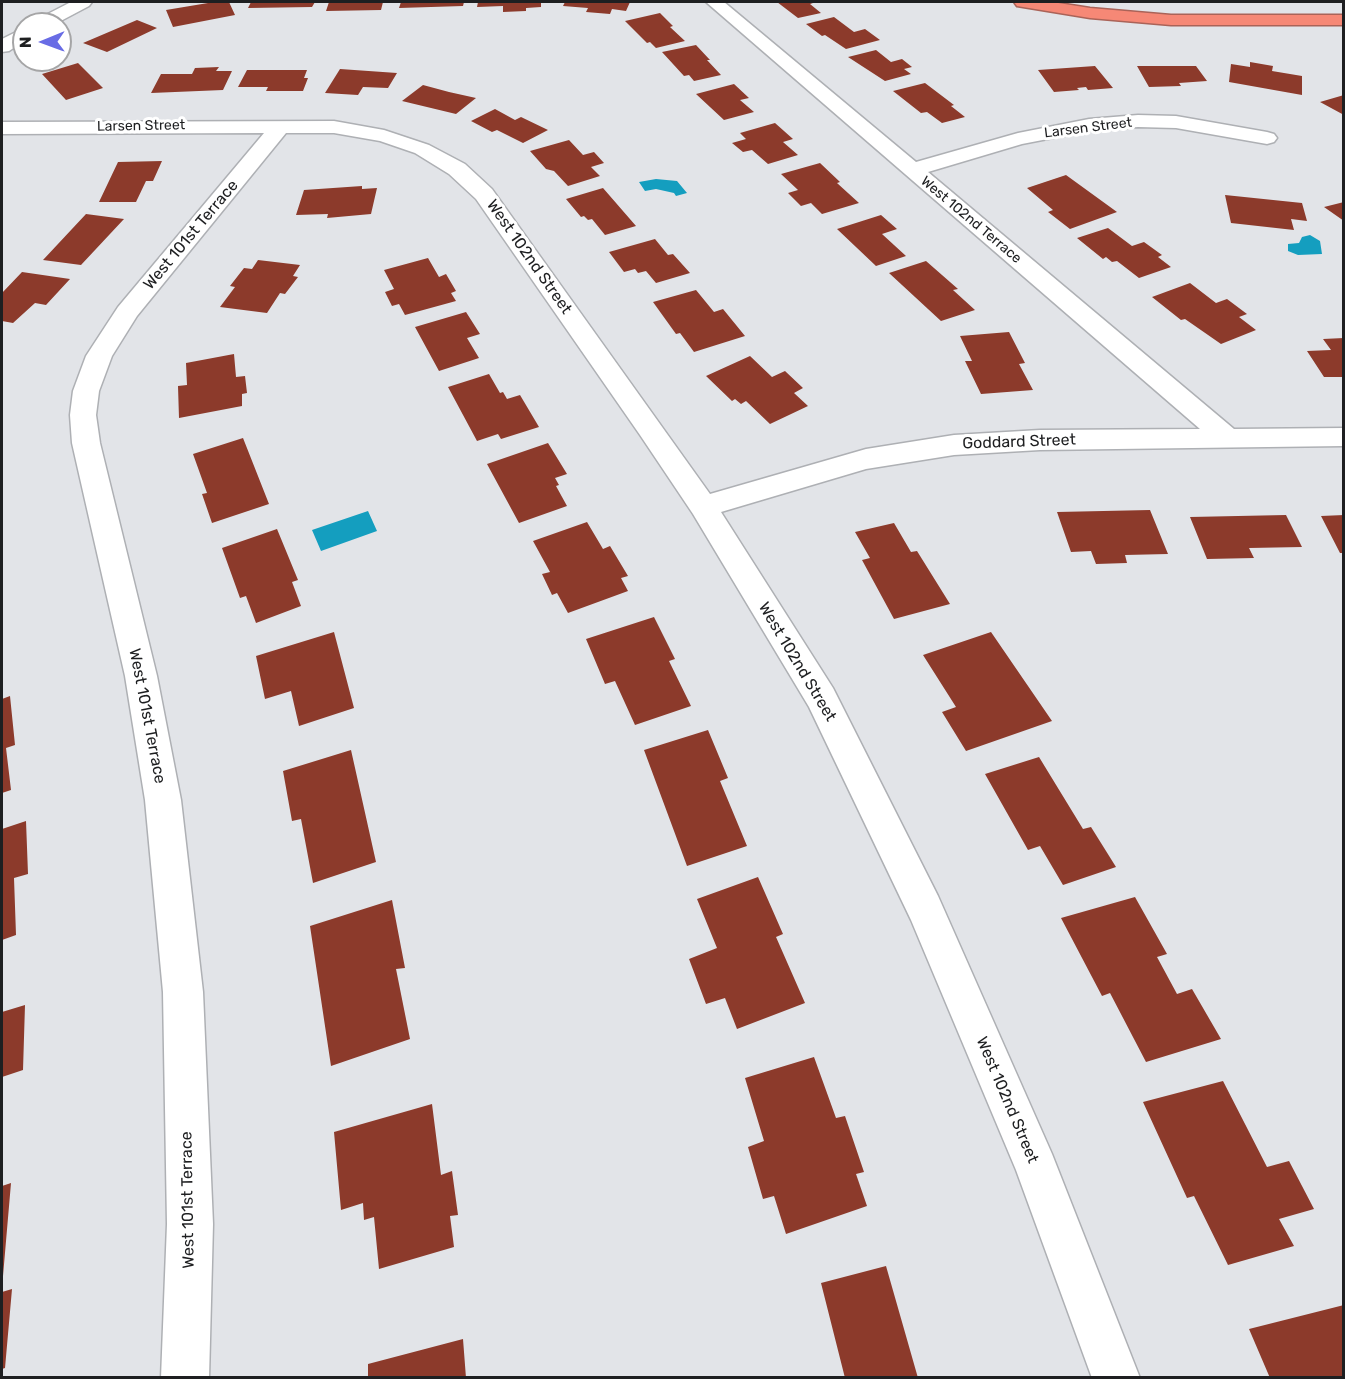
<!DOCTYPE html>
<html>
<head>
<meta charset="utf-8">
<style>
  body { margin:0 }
  #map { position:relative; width:1345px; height:1379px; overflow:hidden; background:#e2e4e8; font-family:Rubik,sans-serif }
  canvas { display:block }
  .frame { position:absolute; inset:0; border:3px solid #1e1f21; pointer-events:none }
  .north { position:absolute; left:12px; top:12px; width:60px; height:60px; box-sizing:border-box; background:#fff; border:2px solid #a5a5a6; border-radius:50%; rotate:269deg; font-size:16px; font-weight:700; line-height:24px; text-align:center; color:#1e1f21 }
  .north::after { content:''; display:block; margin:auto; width:21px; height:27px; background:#696ce5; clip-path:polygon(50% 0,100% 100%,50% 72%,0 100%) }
</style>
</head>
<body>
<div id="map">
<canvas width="1345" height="1379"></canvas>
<div class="frame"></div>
<div class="north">N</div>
</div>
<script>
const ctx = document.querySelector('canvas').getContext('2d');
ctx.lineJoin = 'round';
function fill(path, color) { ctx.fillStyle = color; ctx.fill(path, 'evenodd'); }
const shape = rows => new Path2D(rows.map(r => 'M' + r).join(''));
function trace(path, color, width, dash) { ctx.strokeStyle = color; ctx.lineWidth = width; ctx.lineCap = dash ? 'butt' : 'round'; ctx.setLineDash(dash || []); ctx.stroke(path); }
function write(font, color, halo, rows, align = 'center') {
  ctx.font = font + ' Rubik,sans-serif'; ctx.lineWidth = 6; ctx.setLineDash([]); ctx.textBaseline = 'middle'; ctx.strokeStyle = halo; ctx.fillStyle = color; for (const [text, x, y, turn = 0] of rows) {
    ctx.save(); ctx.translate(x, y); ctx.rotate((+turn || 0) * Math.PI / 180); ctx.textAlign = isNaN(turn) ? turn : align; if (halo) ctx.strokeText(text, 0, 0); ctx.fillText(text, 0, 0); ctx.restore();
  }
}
fill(shape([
  [656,179,677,181,687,193,676,196,674,193,656,189,645,191,639,182],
  [1310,235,1320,241,1322,254,1298,255,1288,251,1288,244,1299,243,1302,237],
  [368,511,377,531,321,551,312,530]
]), '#149ebf');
fill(shape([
  [214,2,229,2,235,15,173,27,166,10],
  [251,2,315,2,312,7,248,8],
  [329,2,383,2,381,10,326,11],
  [401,2,464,2,463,6,399,8],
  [478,2,541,2,541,7,526,8,526,11,503,12,503,6,477,7],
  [565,2,630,2,626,11,612,9,610,14,586,12,588,8,563,6],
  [777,2,816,2,810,4,821,13,798,18],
  [660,13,673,26,670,27,685,41,656,48,650,42,647,43,625,21],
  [834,17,854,32,865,29,880,40,846,49,825,35,822,36,806,24],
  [137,20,157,28,107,52,83,43],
  [696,45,710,60,707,60,721,75,694,81,689,75,684,76,662,52],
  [876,50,891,62,902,59,912,67,904,69,911,74,885,81,848,57],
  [1250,62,1273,66,1272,71,1302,76,1302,95,1229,82,1231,64,1250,67],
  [78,63,103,88,66,100,42,74],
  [1095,66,1113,88,1088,90,1086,87,1077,88,1079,90,1054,92,1038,70],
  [1137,66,1196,66,1207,81,1179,83,1181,86,1149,87],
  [219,67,216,71,232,71,223,90,151,93,161,74,192,74,195,68],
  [340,69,397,73,388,88,363,87,358,95,325,93],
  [247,70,307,70,304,78,308,78,303,91,266,91,268,87,238,87],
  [925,83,954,105,951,106,965,117,942,123,927,112,921,113,893,91],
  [734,84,749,98,740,100,754,112,724,120,696,94],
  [423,85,449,92,476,98,456,114,402,101],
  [1344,95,1344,115,1320,102],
  [495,109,515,120,521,117,548,130,523,143,497,130,492,132,471,121],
  [775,123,793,139,783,142,798,155,768,164,752,150,743,152,732,143,746,139,740,133],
  [569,140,583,155,594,152,604,163,591,167,600,176,568,186,554,171,546,169,530,151],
  [162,161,153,181,146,181,136,202,99,202,118,162],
  [820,163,840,182,837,183,859,203,822,214,811,203,801,206,788,193,798,190,781,174],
  [1066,175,1117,212,1070,229,1048,212,1053,210,1027,188],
  [362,186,362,189,377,188,371,214,327,218,328,214,296,215,304,190],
  [603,188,636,226,605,235,592,219,588,220,584,216,581,217,566,199],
  [1225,195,1302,203,1307,221,1291,219,1294,230,1231,223],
  [1344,202,1344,221,1324,207],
  [86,214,124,219,81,265,43,260],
  [881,215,897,229,882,234,906,256,876,266,837,229],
  [1108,228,1132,246,1144,242,1162,255,1158,257,1171,267,1139,278,1117,261,1112,262,1106,257,1103,259,1077,238],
  [655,239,668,255,673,254,690,273,656,283,646,271,638,273,635,269,624,272,609,252],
  [428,258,439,277,446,274,456,291,451,293,456,301,405,315,399,304,392,306,385,292,394,289,384,270],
  [258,260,300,265,293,276,298,277,285,294,280,293,267,313,220,307,235,287,230,286,244,268,252,269],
  [926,261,958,289,953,290,975,310,941,321,889,273],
  [22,272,70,279,46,305,35,303,13,323,2,321,2,293],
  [1190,283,1216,303,1227,299,1247,314,1239,317,1256,330,1221,344,1185,319,1181,320,1152,297],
  [696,290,714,312,723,309,745,336,694,352,680,333,676,334,653,302],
  [466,312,480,334,467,338,479,358,439,371,415,327],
  [1009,332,1025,363,1019,364,1033,390,981,394,965,361,972,361,960,336],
  [1344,338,1344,377,1324,377,1307,351,1331,350,1323,339],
  [234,354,236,377,245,376,247,393,242,394,242,406,179,418,178,386,187,385,186,363],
  [750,356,772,377,785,371,803,388,794,393,808,406,770,424,746,401,741,404,735,399,732,401,706,376],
  [489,374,500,393,503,392,507,399,520,395,539,427,501,439,498,434,477,441,448,387],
  [243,438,269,504,212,523,202,494,207,493,193,454],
  [548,443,567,474,555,478,559,485,556,486,567,506,519,523,487,464],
  [1150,510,1168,554,1125,555,1127,563,1096,564,1091,551,1071,552,1057,512],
  [1286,515,1302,547,1249,548,1254,558,1207,559,1190,517],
  [1344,515,1344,553,1340,553,1321,516],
  [587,522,603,549,610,546,628,576,621,578,628,591,568,613,557,593,552,595,542,574,550,572,533,541],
  [894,523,911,552,917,551,950,604,894,619,862,560,870,558,855,532],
  [277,529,298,580,292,582,301,606,256,623,246,596,240,598,222,548],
  [654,617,675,659,669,661,691,706,635,725,615,681,605,684,586,639],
  [334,632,354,708,299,726,291,691,265,699,256,656],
  [991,632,1052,721,966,751,942,712,956,707,923,655],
  [10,696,15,745,6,748,11,790,2,793,2,699],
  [708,730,728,778,720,781,747,846,687,866,644,750],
  [351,750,376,862,313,883,301,819,292,821,283,771],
  [1039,757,1083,829,1091,827,1116,867,1063,885,1040,846,1028,850,985,774],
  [26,821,28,874,14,878,16,935,2,940,2,829],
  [758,877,783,934,776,937,805,1003,737,1029,725,998,706,1004,689,959,717,948,697,899],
  [1135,897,1167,954,1157,957,1177,994,1192,989,1221,1039,1146,1062,1110,993,1102,996,1061,918],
  [392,900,405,968,396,969,410,1039,331,1066,310,926],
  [25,1005,23,1070,2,1077,2,1012],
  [814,1057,836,1118,845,1116,864,1172,856,1174,867,1206,786,1234,774,1196,763,1199,748,1147,764,1141,745,1078],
  [1223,1081,1267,1167,1289,1161,1314,1209,1279,1219,1294,1246,1228,1265,1194,1196,1187,1198,1143,1102],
  [432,1104,441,1175,452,1171,458,1215,450,1216,454,1247,379,1269,374,1217,364,1220,363,1203,341,1210,334,1132],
  [11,1183,3,1276,2,1276,2,1186],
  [886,1266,918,1378,845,1378,821,1283],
  [12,1289,5,1368,2,1369,2,1292],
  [1344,1305,1344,1378,1270,1378,1249,1329],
  [463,1339,466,1378,368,1378,368,1364]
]), '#8c3a2b');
const minor = shape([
  [71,2,92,2,89,6,55,24,33,24,36,20,71,2],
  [706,2,724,2,916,162,1018,133,1089,119,1138,115,1176,116,1267,132,1274,134,1277,138,1274,142,1267,144,1176,128,1138,127,1089,131,1022,144,928,172,1234,429,1344,428,1344,446,1040,450,954,455,866,469,721,512,833,688,938,896,1052,1154,1140,1378,1092,1378,1016,1170,911,920,809,707,693,514,640,435,476,199,449,174,415,153,380,141,334,133,286,133,137,316,112,356,99,391,96,415,100,443,157,676,181,800,203,992,213,1224,209,1378,161,1378,167,1224,163,992,145,800,125,676,72,443,70,415,73,391,86,356,118,307,264,133,2,134,2,122,334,121,384,130,429,145,465,164,492,189,710,494,866,449,954,435,1040,430,1200,429,706,2],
  [24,28,24,41,9,51,2,52,2,39,24,28]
]);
const motorway = shape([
  [1014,2,1052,2,1090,8,1171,15,1344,15,1344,25,1171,25,1090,18,1023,7,1017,6,1014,2]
]);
trace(minor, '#aeb0b4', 3);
trace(motorway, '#aa6358', 3);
fill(minor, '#fff');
fill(motorway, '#f68876');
write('14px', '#1e1f21', '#fff', [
  ["Larsen Street",141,126,-1],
  ["Larsen Street",1088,128,-7],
  ["West 102nd Terrace",971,220,40]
]);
write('16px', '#1e1f21', '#fff', [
  ["West 101st Terrace",191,235,-50],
  ["West 102nd Street",529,257,55],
  ["Goddard Street",1019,442,-2],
  ["West 102nd Street",797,662,59],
  ["West 101st Terrace",147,716,79],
  ["West 102nd Street",1007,1100,67],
  ["West 101st Terrace",188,1200,-91]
]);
</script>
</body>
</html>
